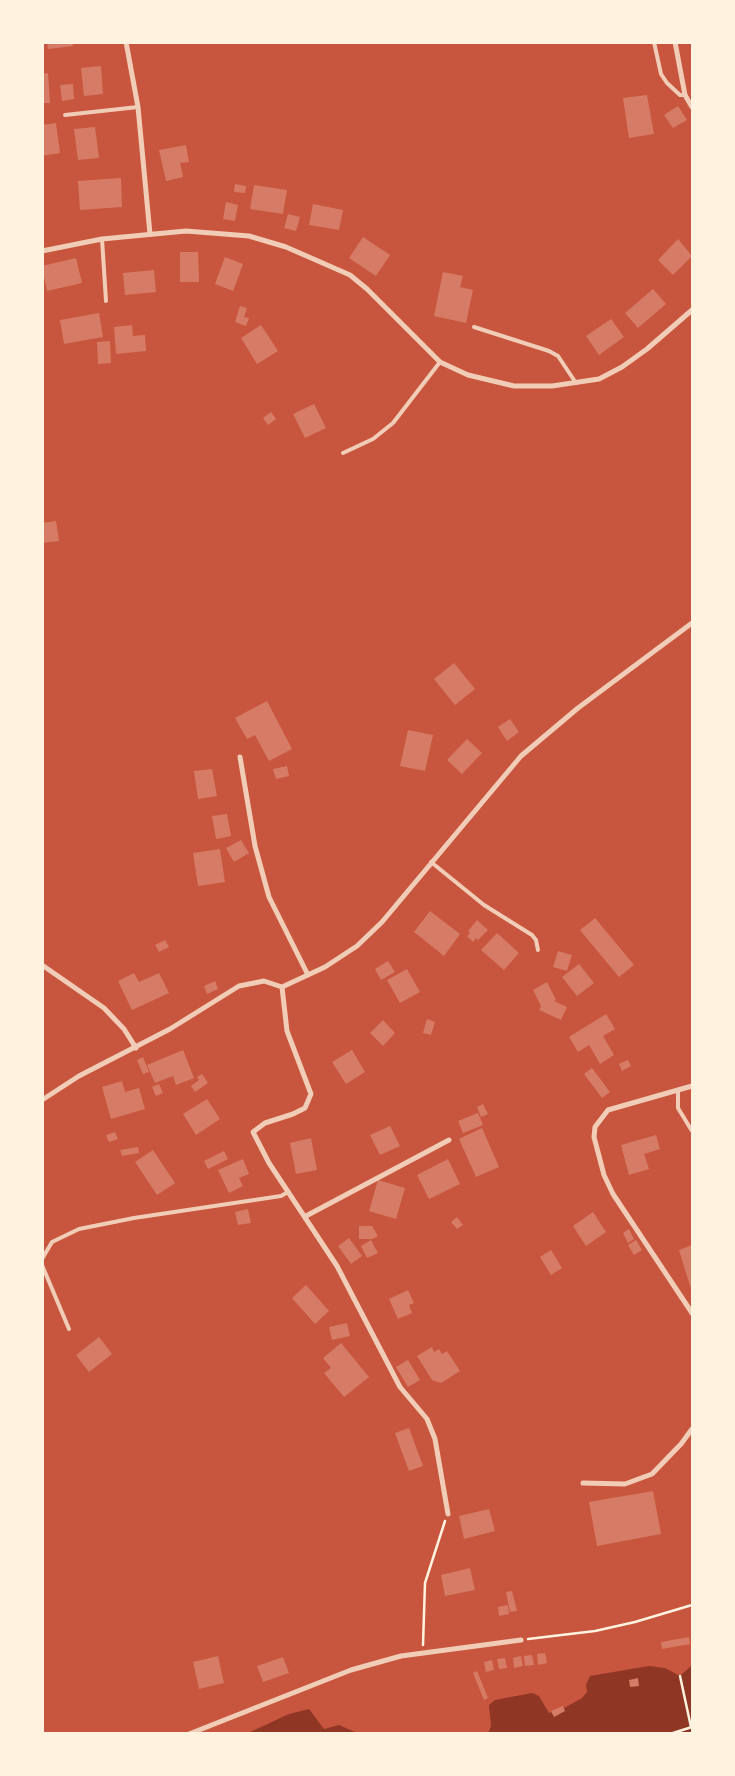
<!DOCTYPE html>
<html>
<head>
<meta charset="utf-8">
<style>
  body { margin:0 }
  #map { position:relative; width:735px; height:1776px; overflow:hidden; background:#c8553d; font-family:Arial,sans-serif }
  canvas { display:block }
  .frame { position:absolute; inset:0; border:44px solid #fff3e0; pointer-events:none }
</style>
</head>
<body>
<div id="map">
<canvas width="735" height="1776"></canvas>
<div class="frame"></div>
</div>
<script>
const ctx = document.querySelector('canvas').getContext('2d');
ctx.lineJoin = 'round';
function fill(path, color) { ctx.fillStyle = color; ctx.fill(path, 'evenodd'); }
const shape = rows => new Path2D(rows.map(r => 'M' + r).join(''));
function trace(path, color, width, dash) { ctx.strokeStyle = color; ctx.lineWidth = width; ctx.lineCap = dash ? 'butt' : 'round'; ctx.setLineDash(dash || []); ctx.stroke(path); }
fill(shape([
  [692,1665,692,1733,488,1734,491,1726,489,1705,495,1700,532,1693,539,1696,549,1713,566,1707,582,1698,587,1692,586,1685,590,1676,649,1666,665,1668,680,1676],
  [309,1709,324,1729,339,1725,355,1732,381,1733,248,1733,289,1714]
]), '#8f3625');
fill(shape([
  [47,42,72,42,73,46,48,49],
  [101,66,103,94,84,96,81,68],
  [48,73,50,103,42,103,42,74],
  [73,84,74,99,62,101,60,85],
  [647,95,654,134,629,138,623,98],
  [678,106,687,120,673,128,664,115],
  [56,123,60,153,42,156,42,125],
  [95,127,99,158,78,160,74,129],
  [186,145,189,162,180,163,183,177,166,181,159,150],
  [121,178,122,207,80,210,78,181],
  [235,184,246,186,245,193,234,192],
  [254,185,287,190,283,214,250,209],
  [226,202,238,205,235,221,223,219],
  [313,204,343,210,339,230,309,225],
  [288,214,300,217,296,231,284,228],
  [363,237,390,255,376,276,349,258],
  [678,239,692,256,673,275,658,260],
  [180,252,198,252,199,282,180,282],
  [225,257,243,264,233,291,215,284],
  [76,258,82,283,47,291,42,266],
  [154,270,156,292,125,295,123,273],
  [443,272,463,276,460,287,473,290,466,323,434,316],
  [653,289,666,304,638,328,625,313],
  [240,306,247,308,244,317,249,318,246,326,235,322],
  [99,313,103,337,64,344,60,320],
  [611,319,624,337,599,355,586,336],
  [132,325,133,336,145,335,146,351,116,354,114,327],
  [261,325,278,351,257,364,241,338],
  [110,341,111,363,98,364,97,342],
  [314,404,326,428,305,438,293,414],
  [271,412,276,419,268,425,263,418],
  [56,521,59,541,42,543,42,523],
  [454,663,475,689,455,705,434,679],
  [267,701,292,749,269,761,255,735,247,739,235,718],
  [510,719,519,732,507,741,498,727],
  [408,730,433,735,425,771,400,766],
  [467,739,482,753,462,774,447,760],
  [287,766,289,776,276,779,273,769],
  [212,769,217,796,198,799,194,771],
  [227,814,231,836,216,839,212,816],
  [241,840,249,853,234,862,226,848],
  [220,849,225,882,198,886,193,853],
  [430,911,460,934,444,956,414,932],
  [595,918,634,965,619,977,580,930],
  [477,920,488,930,478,940,476,938,473,942,467,936,470,933,468,931],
  [497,933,519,953,504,970,481,950],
  [165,940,169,947,159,952,155,945],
  [558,951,572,955,567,971,553,967],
  [388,961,395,972,381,980,375,969],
  [579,964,594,983,577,996,562,977],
  [407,969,420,992,400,1003,387,980],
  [134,973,139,982,159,973,169,993,132,1010,118,981],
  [215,981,218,989,207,994,204,986],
  [547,982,556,1000,554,1001,567,1007,561,1020,539,1010,541,1006,533,990],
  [606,1014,615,1029,603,1036,614,1055,600,1064,589,1045,578,1052,569,1037],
  [427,1019,435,1022,431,1035,423,1033],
  [383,1020,395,1033,383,1046,370,1033],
  [183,1050,194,1078,176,1085,173,1076,155,1083,147,1065],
  [352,1050,365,1072,346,1084,332,1062],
  [143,1057,149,1072,143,1074,137,1060],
  [628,1060,631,1066,622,1071,619,1064],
  [592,1068,610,1092,602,1098,584,1074],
  [202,1074,208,1083,195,1092,191,1086,199,1080,197,1077],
  [122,1081,125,1092,139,1088,145,1109,111,1119,102,1087],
  [159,1084,163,1093,156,1096,152,1087],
  [207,1099,220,1119,196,1135,183,1114],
  [483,1104,488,1114,481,1117,477,1107],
  [478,1113,483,1125,463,1133,458,1121],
  [390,1126,400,1146,380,1155,370,1135],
  [482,1128,499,1167,476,1177,459,1139],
  [115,1132,118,1139,109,1142,106,1135],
  [656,1135,660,1149,644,1154,649,1169,629,1175,621,1145],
  [311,1138,317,1170,296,1174,290,1143],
  [138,1147,139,1153,122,1156,120,1150],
  [153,1150,175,1183,157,1195,135,1162],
  [224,1151,228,1159,208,1169,204,1161],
  [243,1159,249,1174,239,1178,243,1186,229,1193,218,1170],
  [448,1159,460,1184,429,1199,417,1175],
  [378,1180,405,1188,396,1219,369,1211],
  [248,1209,251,1223,238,1225,235,1212],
  [593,1212,606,1232,586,1246,573,1226],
  [457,1217,463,1225,457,1229,451,1222],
  [359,1226,372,1226,378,1236,372,1239,359,1239],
  [629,1229,634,1239,628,1243,623,1233],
  [349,1238,362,1256,351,1264,338,1246],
  [371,1240,378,1253,367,1258,361,1246],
  [636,1240,642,1250,634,1255,628,1245],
  [692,1245,692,1292,679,1250],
  [551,1250,562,1268,551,1275,540,1257],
  [306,1285,329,1311,315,1324,292,1298],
  [408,1290,414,1303,409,1305,412,1313,398,1319,389,1299],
  [347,1323,350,1336,332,1340,329,1327],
  [99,1337,112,1354,89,1372,76,1355],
  [341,1343,369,1377,344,1397,324,1373,331,1368,323,1358],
  [432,1347,434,1352,439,1349,442,1354,447,1351,460,1371,441,1383,432,1380,417,1356],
  [408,1360,420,1380,408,1387,396,1367],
  [409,1428,423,1466,409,1471,395,1433],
  [653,1491,661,1534,597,1546,589,1502],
  [489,1509,495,1531,464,1539,459,1516],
  [470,1568,475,1590,445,1596,441,1575],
  [512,1591,517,1611,510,1612,506,1592],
  [508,1605,509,1614,499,1616,498,1607],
  [689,1637,690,1644,662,1649,661,1642],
  [545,1653,547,1663,538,1665,537,1654],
  [532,1655,534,1665,525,1666,524,1656],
  [218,1656,224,1683,199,1689,193,1662],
  [521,1656,523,1666,514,1668,513,1658],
  [283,1657,289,1673,263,1682,257,1666],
  [505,1658,507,1668,499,1669,497,1659],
  [492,1660,494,1670,486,1672,484,1662],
  [477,1671,488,1698,484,1700,473,1673],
  [638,1678,639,1686,630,1687,629,1680],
  [563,1706,565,1711,554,1717,551,1711]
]), '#d67c66');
trace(shape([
  [528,1639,595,1631,635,1622,692,1605],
  [423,1645,425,1583,445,1521],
  [680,1676,691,1727],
  [673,1733,692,1727]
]), '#fff3e0', 2.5);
trace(shape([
  [654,42,661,74,667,83,680,95,685,95],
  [65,115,138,107],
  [102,239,106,301],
  [474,327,549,351,558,356,576,383],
  [343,453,373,439,393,423,440,362],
  [431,862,484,905,532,935,536,940,538,950],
  [678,1090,678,1108,692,1131],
  [42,1259,52,1242,79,1229,134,1218,281,1196,288,1192],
  [42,1265,69,1329]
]), '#f1ccb7', 4);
trace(shape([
  [126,42,138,107,150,234],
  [675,42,685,95,692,107],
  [42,251,102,239,186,231,249,236,286,247,350,275,367,289,440,362,468,375,514,386,552,386,599,379,622,367,647,349,692,310],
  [240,757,255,846,269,897,308,975],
  [42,965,104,1008,124,1029,136,1048],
  [282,987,287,1031,311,1094,305,1108,293,1114,265,1123,253,1132,269,1163,337,1266,400,1387,427,1419,435,1439,448,1514],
  [692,1086,608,1110,595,1127,594,1137,604,1175,613,1194,692,1313],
  [42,1100,79,1076,170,1029,239,986,264,981,282,987,325,967,357,946,382,922,521,756,578,708,692,623],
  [306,1216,449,1140],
  [583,1483,625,1484,652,1474,681,1444,692,1429],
  [189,1734,351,1670,401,1656,521,1640]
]), '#f1ccb7', 5);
</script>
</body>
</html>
